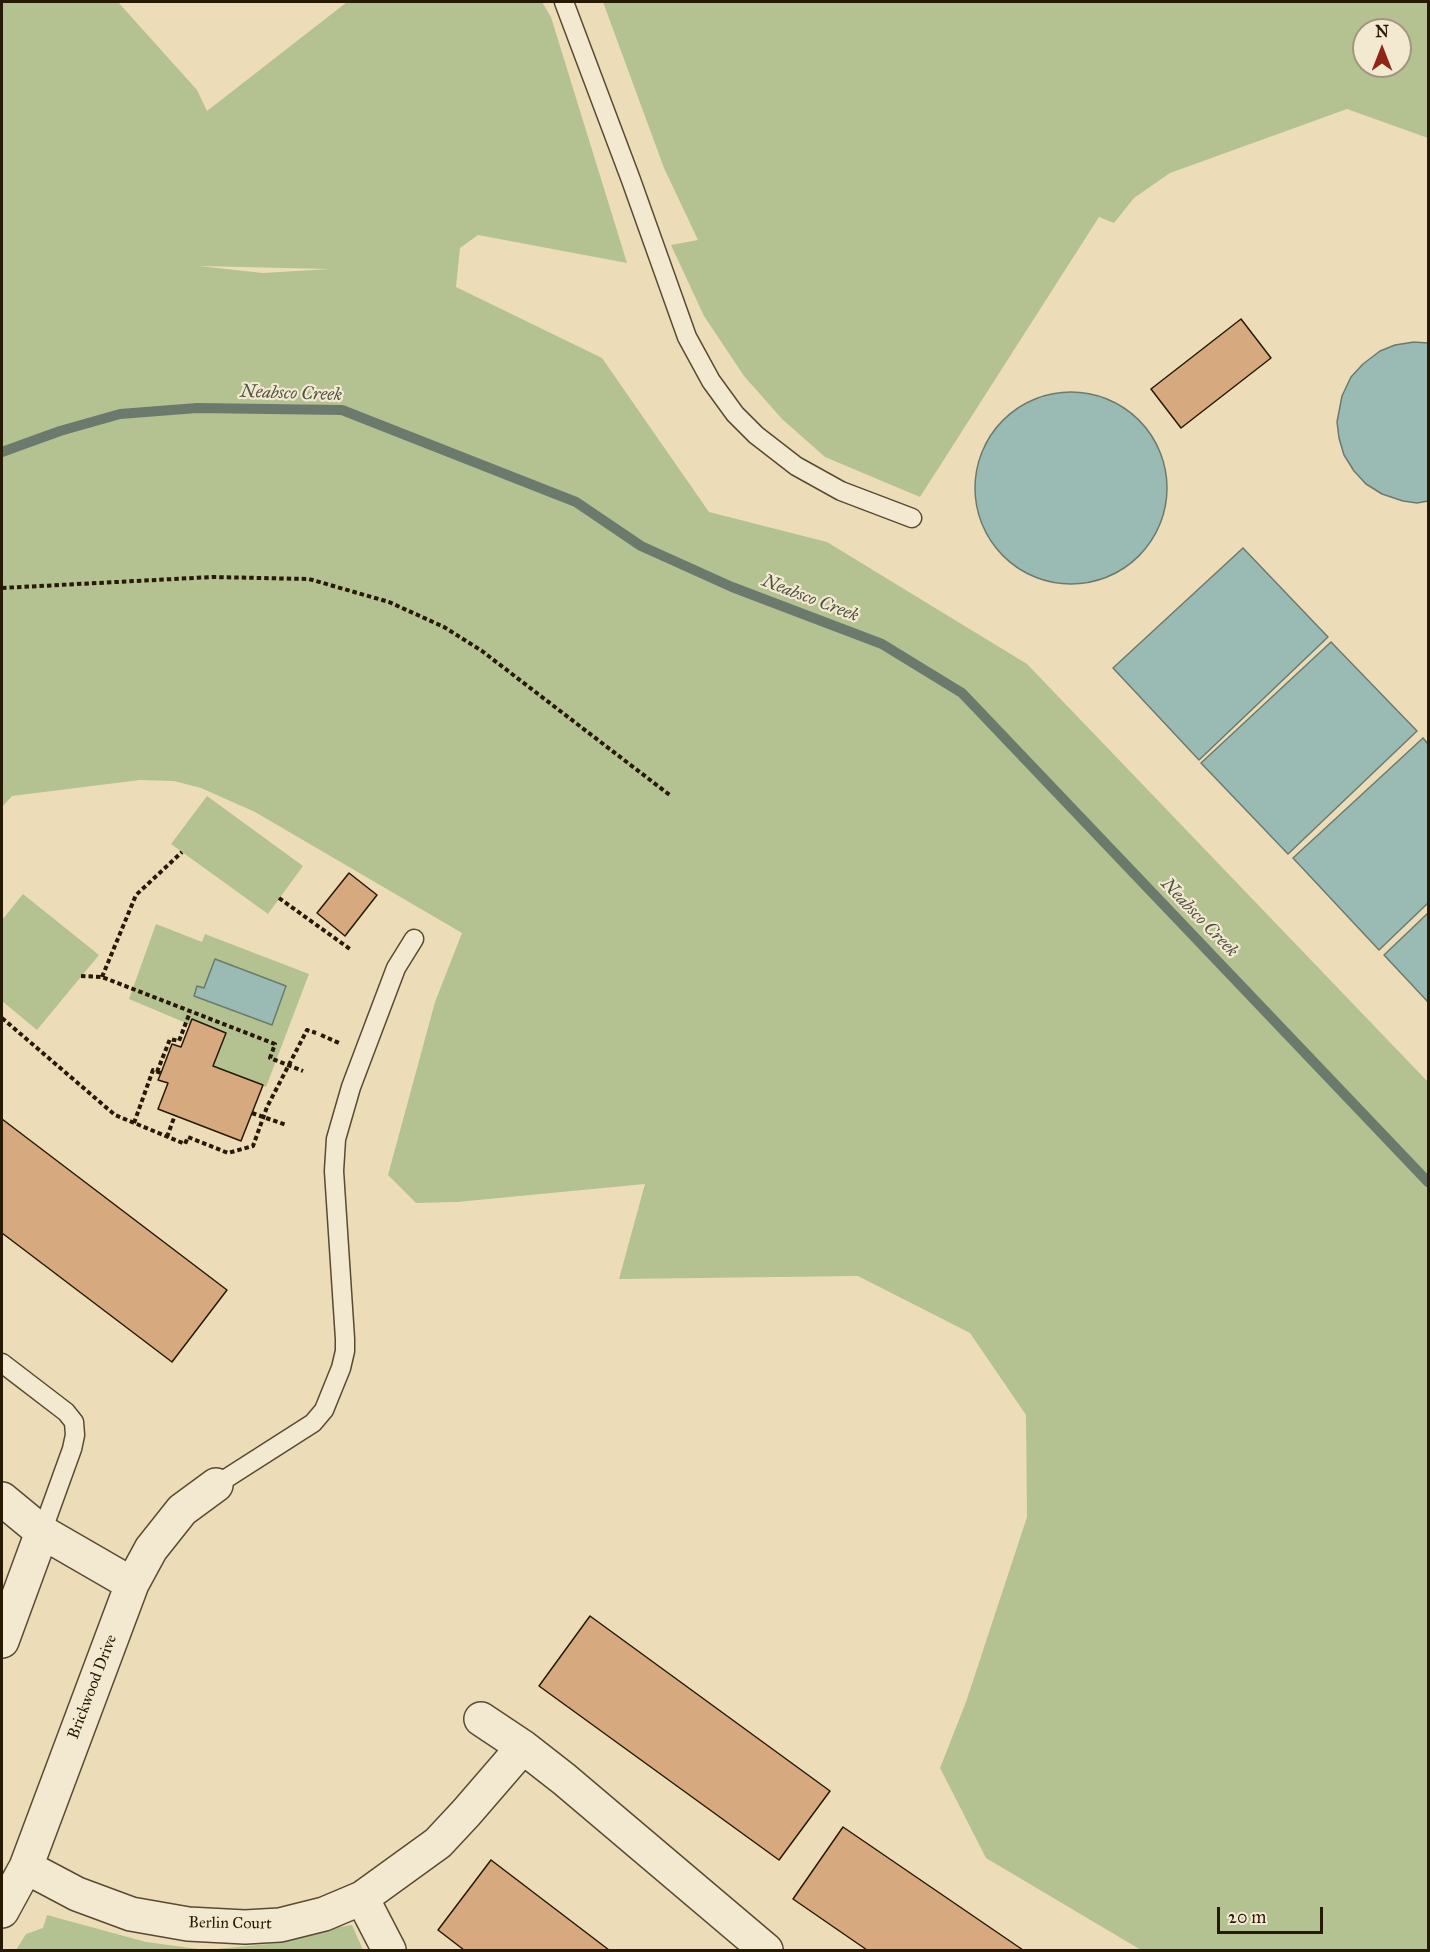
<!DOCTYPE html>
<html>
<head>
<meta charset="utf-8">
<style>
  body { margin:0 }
  #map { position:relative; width:1430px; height:1952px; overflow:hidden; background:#ecddb8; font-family:"IM FELL Great Primer",serif }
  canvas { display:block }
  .frame { position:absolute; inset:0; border:3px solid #281905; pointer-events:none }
  .north { position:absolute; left:1352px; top:18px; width:60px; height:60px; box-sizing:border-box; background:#f3e9d1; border:2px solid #a2967f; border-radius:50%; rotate:0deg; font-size:16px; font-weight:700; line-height:24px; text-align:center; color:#281905 }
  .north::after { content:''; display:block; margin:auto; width:21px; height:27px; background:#8f2418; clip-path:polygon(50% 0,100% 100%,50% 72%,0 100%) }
  .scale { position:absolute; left:1217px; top:1907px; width:106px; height:27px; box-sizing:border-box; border:3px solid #281905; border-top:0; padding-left:8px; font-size:18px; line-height:21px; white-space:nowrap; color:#281905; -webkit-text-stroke:4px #f3e9d1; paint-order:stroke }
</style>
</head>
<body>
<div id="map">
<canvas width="1430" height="1952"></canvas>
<div class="frame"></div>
<div class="north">N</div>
<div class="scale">20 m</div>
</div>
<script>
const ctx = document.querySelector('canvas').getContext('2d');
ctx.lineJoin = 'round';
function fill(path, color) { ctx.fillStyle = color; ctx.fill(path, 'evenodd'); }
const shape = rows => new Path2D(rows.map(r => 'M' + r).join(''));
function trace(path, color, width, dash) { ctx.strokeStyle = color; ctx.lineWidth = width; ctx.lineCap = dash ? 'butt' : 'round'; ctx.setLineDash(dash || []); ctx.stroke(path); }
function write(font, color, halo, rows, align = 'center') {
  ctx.font = font + ' "IM FELL Great Primer",serif'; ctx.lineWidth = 4.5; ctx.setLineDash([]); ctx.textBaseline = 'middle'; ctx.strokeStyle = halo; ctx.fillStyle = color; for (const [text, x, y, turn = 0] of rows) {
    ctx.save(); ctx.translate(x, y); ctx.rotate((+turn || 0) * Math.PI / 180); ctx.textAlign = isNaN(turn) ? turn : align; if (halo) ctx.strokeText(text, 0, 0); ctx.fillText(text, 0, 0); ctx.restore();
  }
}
fill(shape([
  [2,2,118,2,197,90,207,111,347,2,542,2,551,17,627,263,478,235,460,248,456,287,602,358,709,512,827,542,1027,664,1428,1082,1428,1950,1141,1950,986,1858,940,1768,966,1702,1027,1517,1026,1415,970,1333,858,1276,619,1279,645,1184,457,1202,416,1203,388,1175,435,1002,462,933,255,812,201,788,174,781,140,780,12,796,2,807],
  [199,266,328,269,329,269,263,273],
  [603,2,1428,2,1428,138,1347,109,1170,173,1134,198,1114,223,1099,217,920,497,825,457,782,419,744,376,704,316,671,245,698,240,664,168],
  [1364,30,1400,30,1400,66,1364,66],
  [207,796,303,866,268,914,171,844],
  [23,894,99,955,37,1030,2,1001,2,920],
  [156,924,202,942,205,934,309,974,266,1087,213,1066,226,1032,192,1020,190,1024,186,1023,129,999],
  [47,1915,146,1942,206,1950,279,1943,334,1928,352,1925,363,1950,16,1950,26,1934,43,1928]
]), '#b4c292');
const water = shape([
  [1414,342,1428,343,1428,501,1417,503,1403,501,1382,494,1366,484,1354,471,1344,455,1339,438,1337,422,1342,396,1351,377,1363,364,1380,351,1395,345,1414,342],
  '975 488a96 96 0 1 1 192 0a96 96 0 1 1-192 0Z',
  [1243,548,1328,637,1199,760,1113,668,1243,548],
  [1331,642,1417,731,1288,854,1201,763,1331,642],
  [1423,738,1428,744,1428,903,1379,950,1293,858,1423,738],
  [1428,913,1428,1002,1384,955,1428,913],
  [215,959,286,986,272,1025,194,996,197,986,204,988,215,959]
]);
fill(water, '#99bbb4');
trace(water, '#6c7a6e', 1.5);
trace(shape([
  [2,452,60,431,120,414,197,408,342,410,576,502,641,546,732,587,882,644,962,693,1428,1182]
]), '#6c7a6e', 10);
const building = shape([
  [1241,319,1271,358,1181,428,1151,389,1241,319],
  [349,873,377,895,345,936,317,913,349,873],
  [192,1019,226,1033,213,1066,263,1085,241,1141,158,1109,168,1083,158,1080,161,1073,172,1044,181,1047,192,1019],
  [2,1119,227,1290,172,1362,2,1233,2,1119],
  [590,1616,830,1791,779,1860,539,1686,590,1616],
  [843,1827,1023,1950,867,1950,793,1899,843,1827],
  [491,1860,609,1950,464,1950,438,1930,491,1860]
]);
fill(building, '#d6a97f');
trace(building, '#281905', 1.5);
const lane = shape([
  [564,2,631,180,687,337,711,381,735,414,756,435,796,466,841,491,912,518],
  [2,1363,66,1412,74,1422,75,1435,72,1449,42,1532],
  [216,1485,313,1423,324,1410,341,1368,345,1351,345,1339,334,1171,336,1139,351,1087,396,968,414,939]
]);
const street = shape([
  [2,1499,42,1532,132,1584],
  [2,1641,42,1532],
  [481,1719,523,1747,564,1779,766,1950],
  [26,1867,77,1894,131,1914,188,1924,245,1927,280,1925,324,1914,362,1898,438,1843,466,1813,523,1747],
  [362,1898,389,1950],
  [2,1911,26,1867,132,1584,151,1549,182,1510,216,1485]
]);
trace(lane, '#594a32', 21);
trace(street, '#594a32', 36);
trace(shape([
  [2,588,212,577,309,579,389,602,444,627,482,651,671,796],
  [279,898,350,949],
  [81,976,102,977,275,1044,270,1058,303,1071],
  [102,977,136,895,182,852],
  [2,1018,115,1115,185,1144,188,1137,228,1153,253,1146,267,1107,307,1030,316,1033],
  [321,1035,339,1043],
  [157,1072,170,1039,179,1041,190,1012],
  [252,1113,286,1125],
  [134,1123,153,1070,161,1073],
  [167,1137,175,1115]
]), '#281905', 4, [4.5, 3]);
trace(lane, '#f3e9d1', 18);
trace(street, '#f3e9d1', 33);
write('16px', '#281905', '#f3e9d1', [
  ["Brickwood Drive",93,1687,-69],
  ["Berlin Court",230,1924,1]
]);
write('italic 18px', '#505242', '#f3e9d1', [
  ["Neabsco Creek",291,394,2],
  ["Neabsco Creek",810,599,21],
  ["Neabsco Creek",1199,918,46]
]);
</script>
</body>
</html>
